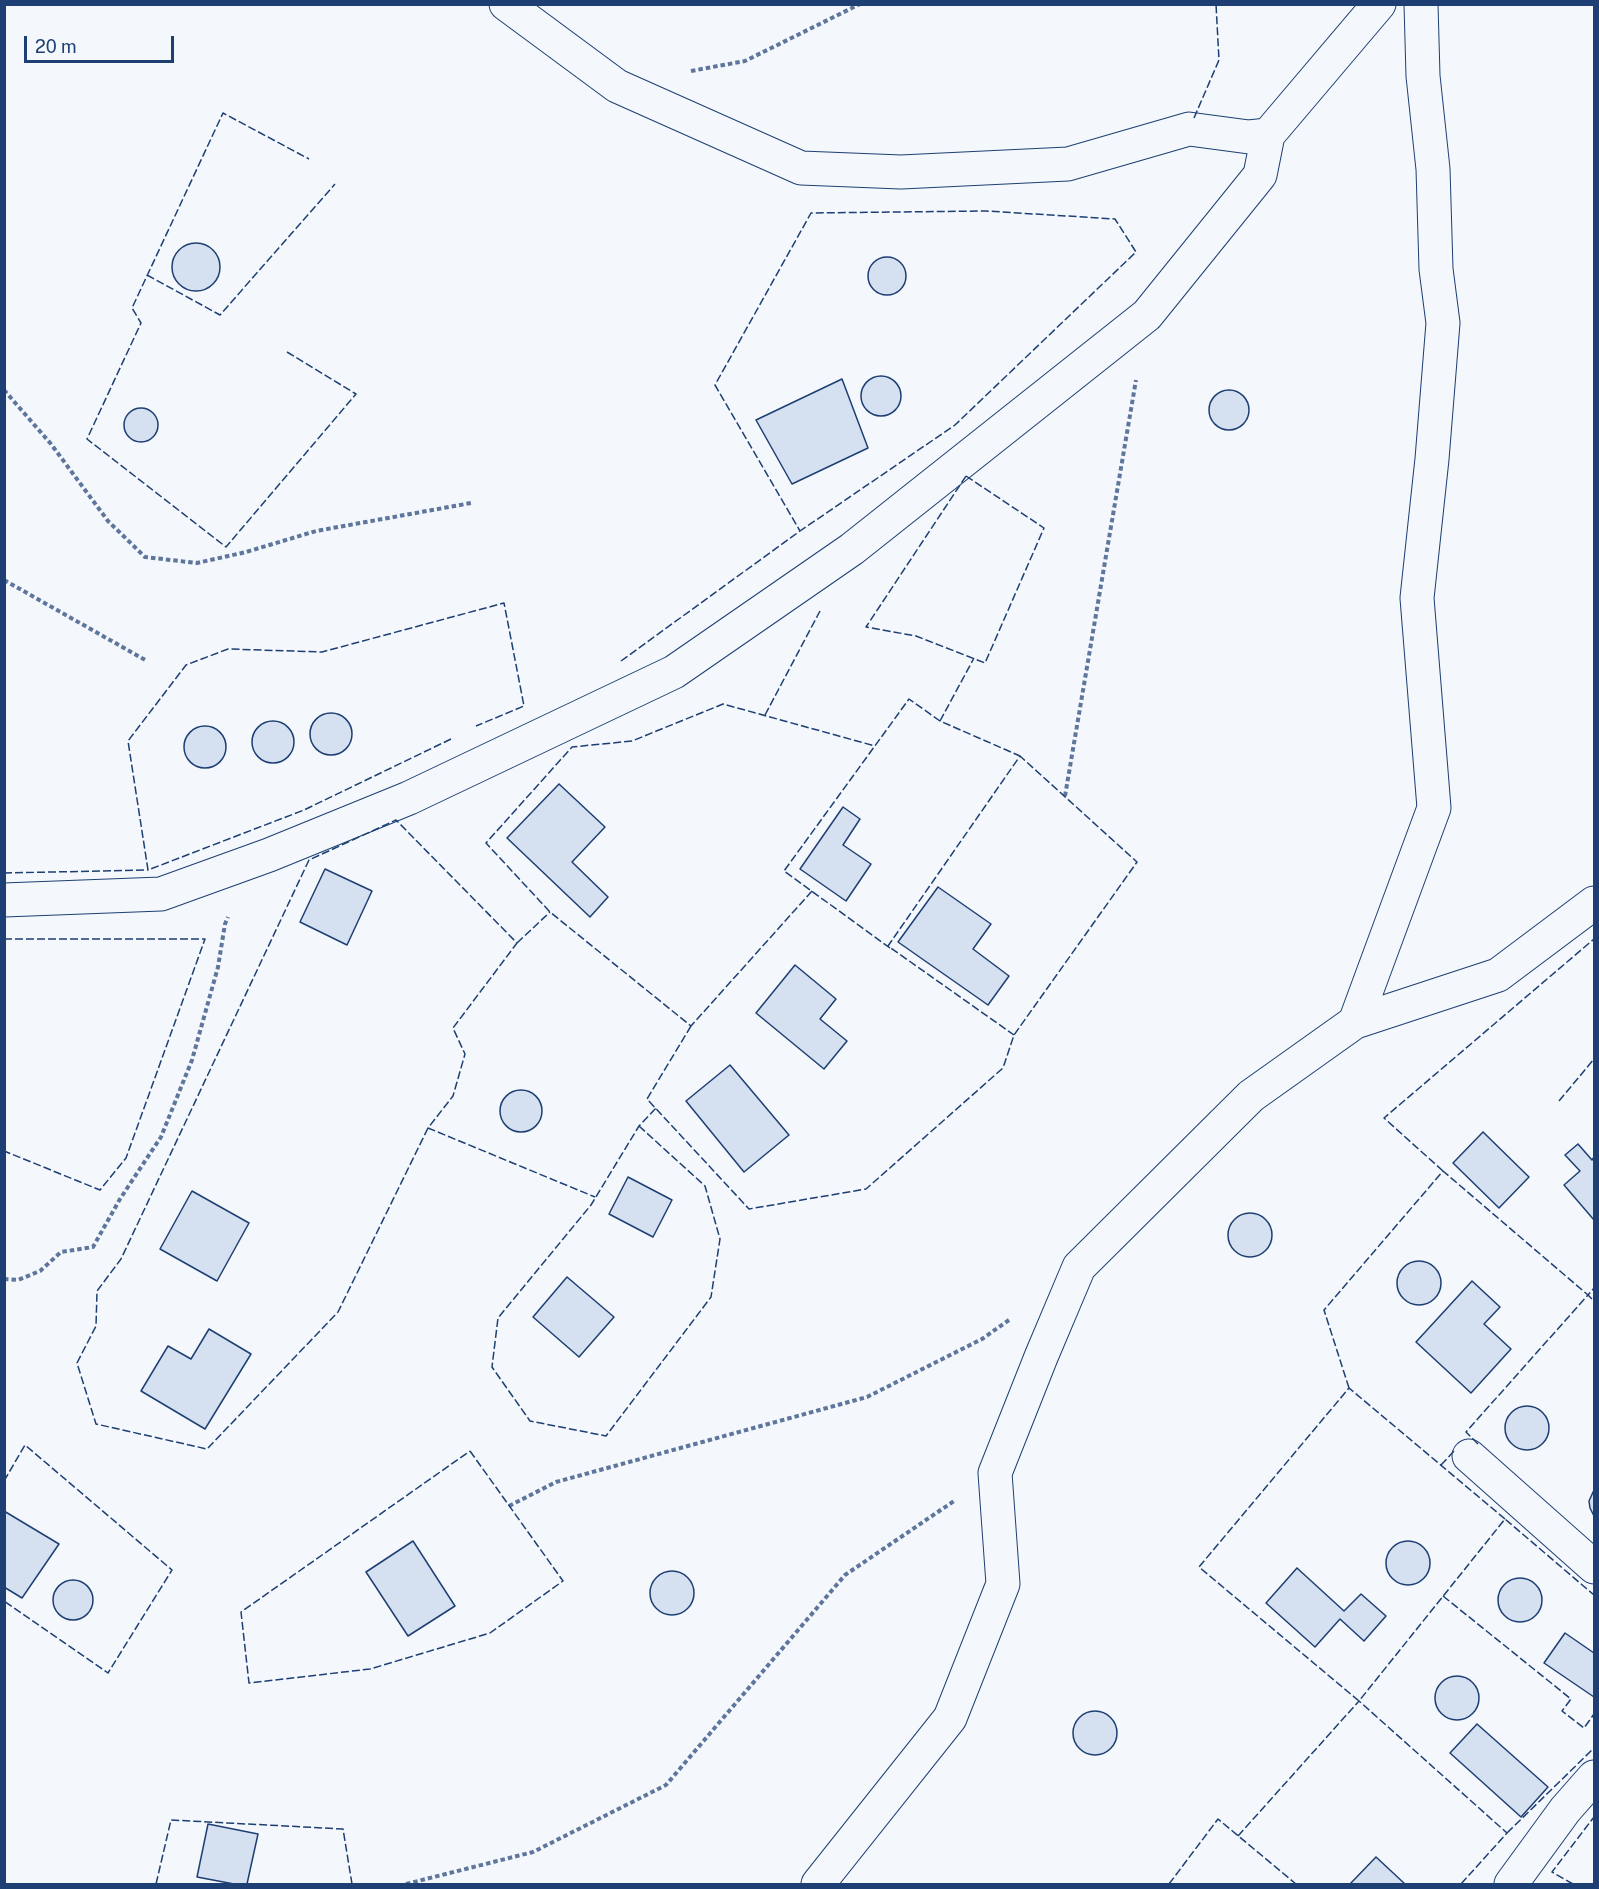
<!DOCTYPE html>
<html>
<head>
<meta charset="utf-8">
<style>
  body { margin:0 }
  #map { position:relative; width:1599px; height:1889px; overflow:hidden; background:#f4f7fb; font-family:"Public Sans",sans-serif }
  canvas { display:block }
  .frame { position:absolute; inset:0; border:6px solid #1d3f73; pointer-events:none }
  .scale { position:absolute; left:24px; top:36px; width:150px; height:27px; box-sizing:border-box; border:3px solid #1d3f73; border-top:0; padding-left:8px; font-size:18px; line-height:21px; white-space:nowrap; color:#1d3f73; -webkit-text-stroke:4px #f4f7fb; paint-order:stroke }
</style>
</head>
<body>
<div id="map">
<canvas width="1599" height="1889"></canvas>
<div class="frame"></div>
<div class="scale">20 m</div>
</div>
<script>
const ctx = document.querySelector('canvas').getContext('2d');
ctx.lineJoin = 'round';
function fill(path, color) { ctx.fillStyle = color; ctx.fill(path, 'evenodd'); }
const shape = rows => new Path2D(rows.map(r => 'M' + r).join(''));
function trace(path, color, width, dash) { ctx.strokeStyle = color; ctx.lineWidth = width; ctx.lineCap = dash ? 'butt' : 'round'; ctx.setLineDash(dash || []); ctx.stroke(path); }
const building = shape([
  '172 267a24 24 0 1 1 48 0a24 24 0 1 1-48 0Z',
  '868 276a19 19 0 1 1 38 0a19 19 0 1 1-38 0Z',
  '861 396a20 20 0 1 1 40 0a20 20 0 1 1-40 0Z',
  [842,379,868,448,792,484,756,420,842,379],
  '1209 410a20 20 0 1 1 40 0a20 20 0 1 1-40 0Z',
  '124 425a17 17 0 1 1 34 0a17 17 0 1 1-34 0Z',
  '310 734a21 21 0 1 1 42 0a21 21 0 1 1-42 0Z',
  '252 742a21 21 0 1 1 42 0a21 21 0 1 1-42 0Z',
  '184 747a21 21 0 1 1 42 0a21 21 0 1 1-42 0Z',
  [559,784,605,827,572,862,608,897,590,917,507,838,559,784],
  [843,807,860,819,843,845,871,864,846,901,800,869,843,807],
  [325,869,372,891,347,945,300,922,325,869],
  [938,887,991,924,973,949,1009,976,988,1005,898,942,938,887],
  [795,965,836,999,820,1019,847,1041,824,1069,756,1013,795,965],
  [730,1065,789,1135,744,1172,686,1101,730,1065],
  '500 1111a21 21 0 1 1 42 0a21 21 0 1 1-42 0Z',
  [1483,1132,1529,1177,1499,1208,1453,1163,1483,1132],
  [1578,1144,1592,1160,1594,1157,1594,1220,1564,1185,1580,1171,1565,1155,1578,1144],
  [628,1177,672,1200,653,1237,609,1214,628,1177],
  [192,1191,249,1223,217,1281,160,1249,192,1191],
  '1228 1235a22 22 0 1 1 44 0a22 22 0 1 1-44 0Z',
  '1397 1283a22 22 0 1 1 44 0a22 22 0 1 1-44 0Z',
  [567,1277,614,1317,579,1357,533,1317,567,1277],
  [1472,1281,1500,1307,1484,1324,1511,1349,1471,1393,1416,1342,1472,1281],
  [209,1329,251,1354,205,1429,141,1391,168,1346,191,1359,209,1329],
  '1505 1428a22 22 0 1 1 44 0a22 22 0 1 1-44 0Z',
  [1594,1490,1594,1516,1590,1508,1589,1501,1594,1490],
  [4,1511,59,1544,22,1598,4,1587,4,1511],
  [413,1541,455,1606,408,1636,366,1572,413,1541],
  '1386 1563a22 22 0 1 1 44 0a22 22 0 1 1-44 0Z',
  [1297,1568,1344,1611,1361,1594,1386,1616,1364,1641,1340,1619,1315,1647,1266,1603,1297,1568],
  '650 1593a22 22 0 1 1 44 0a22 22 0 1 1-44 0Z',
  '1498 1600a22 22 0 1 1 44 0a22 22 0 1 1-44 0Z',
  '53 1600a20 20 0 1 1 40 0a20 20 0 1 1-40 0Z',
  [1565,1633,1594,1653,1594,1697,1544,1663,1565,1633],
  '1435 1698a22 22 0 1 1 44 0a22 22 0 1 1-44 0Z',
  '1073 1733a22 22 0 1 1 44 0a22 22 0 1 1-44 0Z',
  [1477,1724,1548,1787,1521,1817,1450,1753,1477,1724],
  [208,1824,258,1834,247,1884,234,1884,197,1877,208,1824],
  [1376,1857,1405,1884,1350,1884,1376,1857]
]);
fill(building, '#d5e0f0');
trace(building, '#1d3f73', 1.5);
const minor = shape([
  [506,4,617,86,801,168,901,172,1068,164,1189,129,1249,137,1268,135],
  [4,900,161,894,269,855,409,798,674,672,852,549,1147,315,1260,175,1268,135,1379,4],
  [1355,1022,1498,975,1594,903],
  [1469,1456,1594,1567],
  [818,1884,950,1718,1003,1584,995,1473,1041,1357,1079,1267,1251,1096,1355,1022,1434,808,1417,598,1432,459,1443,323,1436,269,1433,169,1423,76,1421,4],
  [1511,1884,1565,1810,1594,1777]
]);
trace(minor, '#1d3f73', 35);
trace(shape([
  [691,71,745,61,860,4],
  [4,390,51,444,108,521,145,557,197,563,246,552,316,531,471,503],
  [4,580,147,661],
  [1065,796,1136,380],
  [4,1279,18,1280,40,1271,61,1252,93,1247,120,1199,161,1137,192,1060,218,967,225,924,228,917],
  [509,1506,556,1482,867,1397,982,1339,1009,1320],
  [406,1884,533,1852,666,1785,845,1575,954,1501]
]), '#5e769c', 4, [4.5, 3]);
trace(minor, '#f4f7fb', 33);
trace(shape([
  [1194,118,1219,60,1216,4],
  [147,275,220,315,335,184],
  [287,352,356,394,226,547,87,439,141,323,132,308,223,113,309,159],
  [966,476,1044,528,985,663,916,636,866,627,966,476],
  [621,661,800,531,955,425,1136,252,1115,219,986,211,811,213,715,385,800,531],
  [765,715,820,611],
  [940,721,974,658],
  [451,739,304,810,148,870,128,741,186,665,228,649,322,652,504,603,524,706,476,726],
  [4,873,148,870],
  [812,891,691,1026,550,912,486,843,572,747,632,741,723,704,875,746],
  [4,939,205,939,126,1158,100,1190,4,1151],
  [517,943,550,912],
  [890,948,784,871,909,699,940,721,1020,756],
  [691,1026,647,1099,749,1209,866,1189,1003,1068,1014,1035,1137,862,1020,756,888,946,1014,1035],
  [1559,1101,1594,1059],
  [639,1126,705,1186,720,1239,711,1297,606,1436,530,1421,492,1367,498,1318,591,1205,639,1126,656,1108],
  [428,1128,338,1312,207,1449,96,1424,77,1363,96,1326,97,1291,121,1259,309,860,396,820,517,943,453,1028,465,1054,453,1096,428,1128,595,1197],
  [1443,1171,1384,1118,1594,939],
  [1349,1388,1324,1310,1443,1171,1588,1295,1594,1288],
  [1478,1444,1466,1432,1588,1295,1594,1301],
  [470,1451,563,1581,490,1633,370,1669,249,1683,241,1612,470,1451],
  [1441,1465,1455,1450],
  [4,1481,25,1445,172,1570,108,1673,4,1601],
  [1505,1519,1349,1388,1199,1567,1359,1701,1505,1519,1594,1595],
  [1443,1596,1571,1699,1562,1711,1584,1728,1594,1714],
  [1507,1833,1594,1748],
  [1238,1836,1359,1701,1507,1833,1461,1884],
  [156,1884,171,1820,343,1829,352,1884],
  [1169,1884,1218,1819,1296,1884],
  [1573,1884,1552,1872,1594,1817]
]), '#1d3f73', 1.5, [8, 3]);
</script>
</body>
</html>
